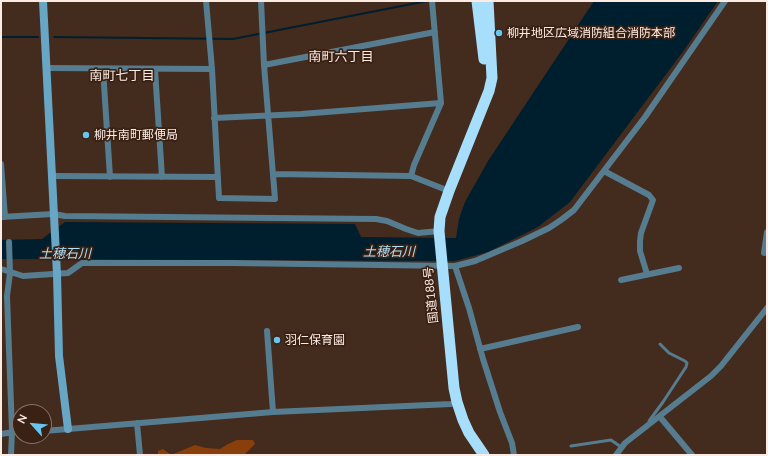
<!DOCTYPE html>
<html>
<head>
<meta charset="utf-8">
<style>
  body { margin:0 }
  #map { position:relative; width:768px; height:456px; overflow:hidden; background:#432b1e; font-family:Lato,sans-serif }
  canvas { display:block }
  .frame { position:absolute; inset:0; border:2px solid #fdece4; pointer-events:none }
  .north { position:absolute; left:12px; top:404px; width:40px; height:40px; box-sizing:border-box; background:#392114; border:1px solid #877267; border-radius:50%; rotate:297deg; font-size:11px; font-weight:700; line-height:16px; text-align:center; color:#fdece4 }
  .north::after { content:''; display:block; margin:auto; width:14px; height:18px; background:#68c4f0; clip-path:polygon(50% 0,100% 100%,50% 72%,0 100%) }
</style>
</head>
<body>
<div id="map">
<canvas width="768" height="456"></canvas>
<div class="frame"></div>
<div class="north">N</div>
</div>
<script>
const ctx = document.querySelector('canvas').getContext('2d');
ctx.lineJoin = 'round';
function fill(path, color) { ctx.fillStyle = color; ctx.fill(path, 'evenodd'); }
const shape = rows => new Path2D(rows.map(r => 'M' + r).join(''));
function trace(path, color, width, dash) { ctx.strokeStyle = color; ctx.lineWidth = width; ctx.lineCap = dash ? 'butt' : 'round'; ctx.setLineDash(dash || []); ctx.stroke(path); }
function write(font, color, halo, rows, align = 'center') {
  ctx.font = font + ' Lato,"Noto Sans JP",sans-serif'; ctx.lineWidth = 3.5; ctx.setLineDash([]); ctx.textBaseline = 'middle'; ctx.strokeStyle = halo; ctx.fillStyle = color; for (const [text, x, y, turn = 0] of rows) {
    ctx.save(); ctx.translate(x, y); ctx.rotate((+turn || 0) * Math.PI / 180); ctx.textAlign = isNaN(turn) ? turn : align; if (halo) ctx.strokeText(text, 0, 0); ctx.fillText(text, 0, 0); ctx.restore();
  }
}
fill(shape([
  [237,440,253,440,255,444,244,455,158,455,158,451,163,449,171,455,195,445,206,448,220,449,228,444]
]), '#893f0c');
fill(shape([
  [594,1,718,1,682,53,570,202,538,227,488,252,455,261,1,259,1,240,42,239,65,222,355,224,361,237,456,238,459,219,465,202,488,161]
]), '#001f2e');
trace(shape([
  [1,37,38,37],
  [54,37,233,39,427,1]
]), '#001f2e', 2);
trace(shape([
  [649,421,663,402,686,367,687,363,685,361,669,353,660,344],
  [571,446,611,440,621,447]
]), '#567c90', 3);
trace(shape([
  [206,1,212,69,219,198,275,199,264,65,261,1],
  [264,65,435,32],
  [47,68,212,69],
  [103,69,110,177],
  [155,70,162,177],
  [214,118,301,114,441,103],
  [1,164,5,217],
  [604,171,649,195,653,200,641,233,640,241,640,251,647,274],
  [273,174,411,176,449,191],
  [52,176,218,177],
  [411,176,414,165,441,103,432,1],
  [1,217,53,214,65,216,376,219,387,221,406,229,418,233,439,231],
  [9,242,10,273,7,296,12,431,11,455],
  [764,253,767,232],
  [455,266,469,308,483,359,500,412,512,443,514,455],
  [1,269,23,276,68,273,82,263,231,263,455,266,475,261,522,241,549,228,561,220,574,210,645,117,725,1],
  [621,280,679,268],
  [267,331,273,412],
  [480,349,578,327],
  [660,417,692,455],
  [137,423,140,455],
  [44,431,273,412,451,404,457,402],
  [1,434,20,431],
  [616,455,625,443,711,376,721,366,767,308]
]), '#567c90', 6);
trace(shape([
  [43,1,57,274,59,356,68,429]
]), '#67a6c5', 8);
trace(shape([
  [477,1,484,59],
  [484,455,469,433,463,420,457,402,454,388,439,231,440,217,449,191,489,91,492,78,488,1]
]), '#a6defb', 11);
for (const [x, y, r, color] of [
  [499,33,4,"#68c4f0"],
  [86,135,4,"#68c4f0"],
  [277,340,4,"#68c4f0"]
]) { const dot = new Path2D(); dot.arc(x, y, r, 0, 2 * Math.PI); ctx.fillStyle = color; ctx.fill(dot); trace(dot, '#392114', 1.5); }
write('12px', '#fdece4', '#392114', [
  ["柳井地区広域消防組合消防本部",507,33],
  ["柳井南町郵便局",94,135],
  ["羽仁保育園",285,340]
], 'left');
write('12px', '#fdece4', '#392114', [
  ["国道188号",431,295,-96]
]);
write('13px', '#fdece4', '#392114', [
  ["南町六丁目",341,57],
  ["南町七丁目",122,76]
]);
write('italic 13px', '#b0dff7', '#392114', [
  ["土穂石川",389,252],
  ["土穂石川",65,254]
]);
</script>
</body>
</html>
